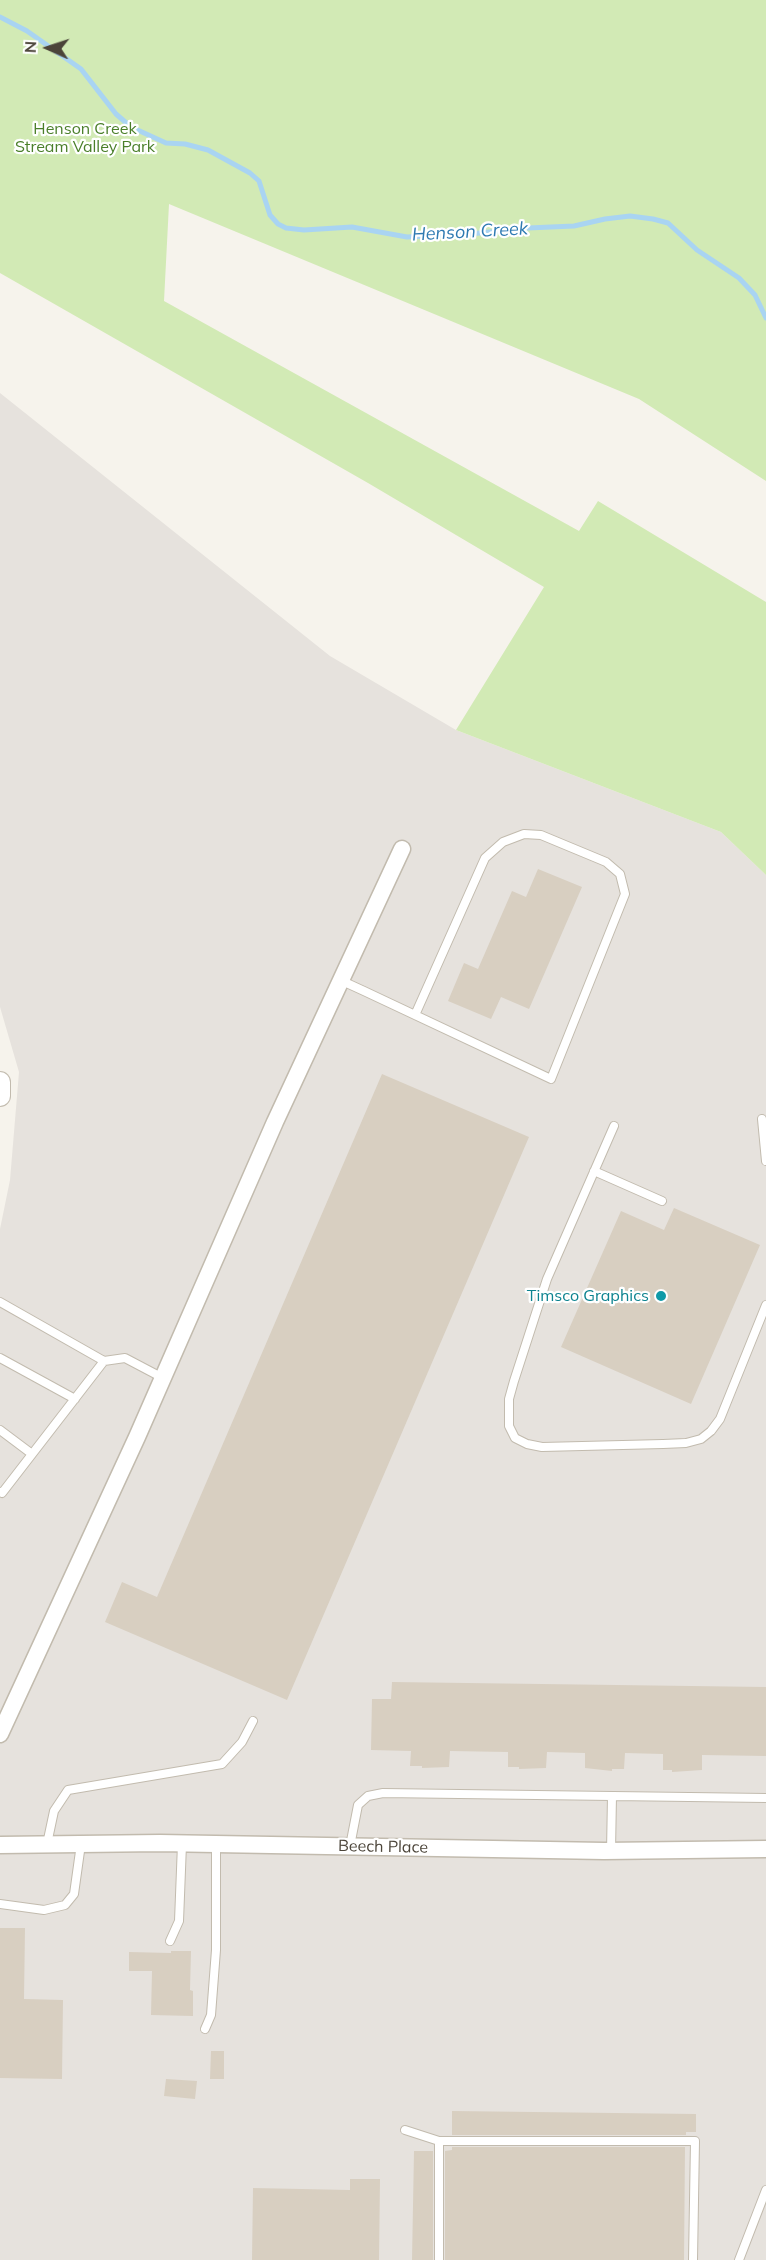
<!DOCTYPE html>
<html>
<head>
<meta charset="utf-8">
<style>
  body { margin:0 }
  #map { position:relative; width:766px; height:2260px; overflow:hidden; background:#f6f3ec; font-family:Mulish,sans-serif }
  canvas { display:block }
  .north { position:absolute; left:18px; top:18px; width:60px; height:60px; -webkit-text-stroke:4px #fff; paint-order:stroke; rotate:273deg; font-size:16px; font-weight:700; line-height:24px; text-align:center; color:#4b4439 }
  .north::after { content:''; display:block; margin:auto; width:21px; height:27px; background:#4b4439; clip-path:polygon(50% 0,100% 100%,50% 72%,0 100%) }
</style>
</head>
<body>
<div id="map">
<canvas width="766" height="2260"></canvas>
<div class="north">N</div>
</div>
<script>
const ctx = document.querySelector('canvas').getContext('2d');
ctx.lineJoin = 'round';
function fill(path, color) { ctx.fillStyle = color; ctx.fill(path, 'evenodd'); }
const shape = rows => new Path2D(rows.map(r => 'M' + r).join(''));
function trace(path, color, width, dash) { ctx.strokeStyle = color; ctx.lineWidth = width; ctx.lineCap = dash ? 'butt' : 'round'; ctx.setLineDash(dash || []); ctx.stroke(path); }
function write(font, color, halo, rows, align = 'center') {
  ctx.font = font + ' Mulish,sans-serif'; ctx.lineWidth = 4.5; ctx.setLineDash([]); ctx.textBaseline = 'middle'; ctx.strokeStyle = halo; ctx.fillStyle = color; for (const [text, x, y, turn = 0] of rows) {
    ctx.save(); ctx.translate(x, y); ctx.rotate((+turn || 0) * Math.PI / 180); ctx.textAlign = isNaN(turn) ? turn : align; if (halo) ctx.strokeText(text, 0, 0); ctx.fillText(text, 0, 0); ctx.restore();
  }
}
fill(shape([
  [0,393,330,656,456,730,721,832,766,875,766,2260,0,2260,0,1229,10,1180,19,1072,0,1007]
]), '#e6e2dd');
fill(shape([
  [0,0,766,0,766,481,639,399,169,204,164,301,579,531,598,501,766,602,766,875,721,832,456,730,544,587,368,483,0,273]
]), '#d2eab5');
trace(shape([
  [0,17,27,31,81,69,116,114,131,127,166,143,185,144,208,150,250,173,259,181,270,215,278,224,286,228,304,230,352,227,407,237,470,234,528,228,574,226,605,219,630,216,653,219,668,223,697,250,739,278,755,295,766,318]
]), '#a9d4f2', 5);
fill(shape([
  [538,869,582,887,529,1009,501,997,491,1019,448,1001,464,963,478,969,512,891,526,897],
  [382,1074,529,1137,287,1700,105,1622,122,1582,157,1597],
  [674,1208,760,1245,691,1404,561,1347,621,1211,664,1230],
  [392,1682,766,1687,766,1756,702,1755,702,1770,672,1772,672,1770,663,1770,663,1754,625,1753,624,1769,612,1769,612,1771,585,1768,585,1753,547,1752,546,1768,519,1769,519,1767,508,1767,508,1752,450,1751,449,1767,422,1768,422,1766,410,1766,411,1751,371,1750,372,1699,391,1699],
  [0,1928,25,1928,24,1999,63,2000,62,2079,0,2078],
  [171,1951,191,1951,190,1990,193,1991,193,2016,151,2015,152,1971,129,1971,129,1952,171,1953],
  [211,2051,224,2051,224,2079,210,2079],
  [166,2079,197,2081,195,2099,164,2096],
  [452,2111,696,2114,696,2132,686,2132,686,2135,452,2135],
  [452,2147,685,2147,684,2260,445,2260,445,2151,452,2150],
  [414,2151,433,2151,433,2260,412,2260],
  [350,2179,380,2179,379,2260,252,2260,253,2188,350,2190]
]), '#d8cfc1');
const service = shape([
  [340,980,364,991,551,1079,625,894,620,874,606,862,541,835,524,834,503,842,485,858,415,1015],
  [762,1119,766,1161],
  [614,1126,547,1279,514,1381,509,1399,509,1426,515,1438,527,1444,542,1447,663,1444,686,1443,701,1439,711,1431,720,1419,766,1305],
  [594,1171,662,1201],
  [0,1302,104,1361,2,1493,0,1492],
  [0,1358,75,1399],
  [104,1361,125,1358,163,1378],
  [0,1430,32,1454],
  [47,1844,54,1811,68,1790,222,1764,242,1742,253,1721],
  [350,1846,358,1805,368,1796,383,1793,766,1798],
  [611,1851,612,1796],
  [0,1904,44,1910,65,1905,74,1894,81,1844],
  [170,1941,179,1921,182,1844],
  [205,2029,211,2015,216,1950,216,1844],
  [405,2130,439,2141,695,2141,693,2260],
  [439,2260,439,2141],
  [739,2260,766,2190]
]);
const minor = shape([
  [0,1734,137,1437,275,1122,402,849],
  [0,1845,160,1843,604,1851,766,1849]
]);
const tertiary = shape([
  [0,1082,0,1096]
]);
trace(service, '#c2bbae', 10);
trace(minor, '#c2bbae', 19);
trace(tertiary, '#c2bbae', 22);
trace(service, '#fff', 8);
trace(minor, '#fff', 16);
trace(tertiary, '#fff', 20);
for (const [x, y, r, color] of [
  [661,1296,6,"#0f9aa8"]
]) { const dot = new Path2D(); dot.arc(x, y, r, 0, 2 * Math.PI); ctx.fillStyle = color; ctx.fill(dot); trace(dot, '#fff', 2); }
write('16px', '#4a7f2a', '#fff', [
  ["Henson Creek",85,129],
  ["Stream Valley Park",85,147]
]);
write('16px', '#0d838f', '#fff', [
  ["Timsco Graphics",649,1296]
], 'right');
write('16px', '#4b4439', '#fff', [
  ["Beech Place",383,1847,1]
]);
write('italic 18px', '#2e7ab2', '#fff', [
  ["Henson Creek",470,232,-3]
]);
</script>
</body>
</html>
